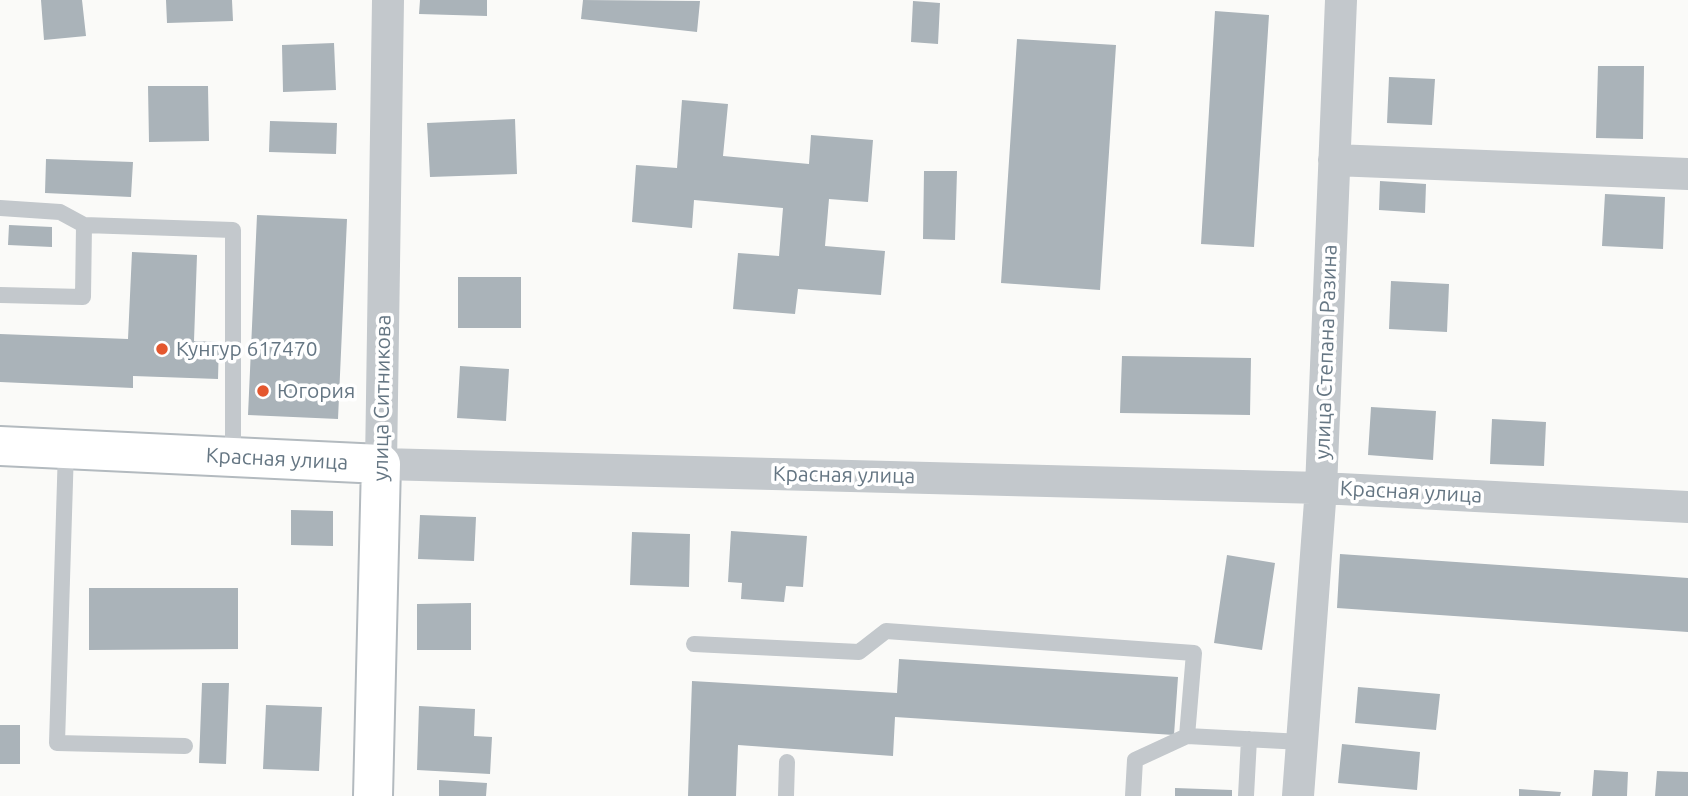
<!DOCTYPE html>
<html>
<head>
<meta charset="utf-8">
<style>
  body { margin:0 }
  canvas { display:block; background:#fafaf8 }
</style>
</head>
<body>
<canvas width="1688" height="796"></canvas>
<script>
const ctx = document.querySelector('canvas').getContext('2d');
ctx.lineJoin = 'round';
function fill(path, color) { ctx.fillStyle = color; ctx.fill(path, 'evenodd'); }
const shape = rows => new Path2D(rows.map(r => 'M' + r).join(''));
function trace(path, color, width, dash) { ctx.strokeStyle = color; ctx.lineWidth = width; ctx.lineCap = dash ? 'butt' : 'round'; ctx.setLineDash(dash || []); ctx.stroke(path); }
function write(font, color, halo, rows, align = 'center') {
  ctx.font = font + ' Ubuntu,sans-serif'; ctx.lineWidth = 7; ctx.setLineDash([]); ctx.textBaseline = 'middle'; ctx.strokeStyle = halo; ctx.fillStyle = color; for (const [text, x, y, turn = 0] of rows) {
    ctx.save(); ctx.translate(x, y); ctx.rotate((+turn || 0) * Math.PI / 180); ctx.textAlign = isNaN(turn) ? turn : align; if (halo) ctx.strokeText(text, 0, 0); ctx.fillText(text, 0, 0); ctx.restore();
  }
}
fill(shape([
  [41,0,82,0,86,36,44,40],
  [166,0,232,0,233,21,167,23],
  [420,0,487,0,487,16,419,14],
  [583,0,700,1,697,32,581,19],
  [913,1,940,3,938,44,911,42],
  [1215,11,1269,15,1254,247,1201,244],
  [1017,39,1116,45,1100,290,1001,283],
  [334,43,336,90,283,92,282,45],
  [1598,66,1644,66,1643,139,1596,138],
  [1389,77,1435,79,1432,125,1387,123],
  [148,86,208,86,209,141,149,142],
  [682,100,728,104,723,156,809,164,811,135,873,140,868,202,829,199,825,246,885,251,881,295,798,289,795,314,733,309,738,253,779,256,783,208,694,200,692,228,632,222,636,165,677,168],
  [515,119,517,174,430,177,427,123],
  [270,121,337,123,336,154,269,152],
  [46,159,133,162,131,197,45,193],
  [924,171,957,171,955,240,923,239],
  [1380,181,1426,184,1425,213,1379,210],
  [1605,194,1665,197,1663,249,1602,246],
  [257,215,347,219,338,419,248,415],
  [9,225,52,227,52,247,8,245],
  [132,252,197,255,194,341,219,342,218,379,133,376,133,388,0,382,0,334,128,339],
  [458,277,521,277,521,328,458,328],
  [1391,281,1449,284,1447,332,1389,329],
  [1122,356,1251,358,1250,415,1120,413],
  [460,366,509,369,506,421,457,418],
  [1371,407,1436,411,1433,460,1368,455],
  [1492,419,1546,422,1544,466,1490,464],
  [291,510,333,511,333,546,291,545],
  [420,515,476,517,474,561,418,559],
  [731,531,807,536,803,587,786,586,784,602,741,599,742,583,728,582],
  [632,532,690,534,689,587,630,585],
  [1340,554,1688,578,1688,632,1337,608],
  [1227,555,1275,563,1262,650,1214,643],
  [89,588,238,588,238,649,89,650],
  [471,603,471,650,417,650,417,604],
  [899,659,1178,677,1174,735,895,717,893,756,738,745,736,796,688,796,692,681,897,693],
  [202,683,229,683,226,764,199,763],
  [1358,687,1440,694,1436,730,1355,723],
  [266,705,322,707,319,771,263,769],
  [419,706,475,709,474,736,492,737,490,774,417,770],
  [0,725,20,725,20,764,0,764],
  [1342,744,1420,752,1417,790,1338,783],
  [1594,770,1628,772,1627,796,1592,796],
  [1657,771,1688,772,1688,796,1655,796],
  [439,780,487,783,486,796,439,796],
  [1175,788,1232,790,1232,796,1175,796],
  [1519,789,1561,792,1560,796,1519,796]
]), '#aab3b9');
const secondary = shape([
  [0,446,381,464,373,796]
]);
trace(secondary, '#b3babf', 42);
trace(shape([
  [0,208,60,212,84,225,233,230,233,457],
  [0,295,83,297,84,225],
  [66,449,57,743,185,746],
  [694,644,859,652,886,631,1194,653,1187,736,1302,742],
  [786,796,787,762],
  [1133,796,1135,760,1187,736],
  [1246,796,1249,739]
]), '#c3c8cc', 16);
trace(shape([
  [388,0,381,464,1321,488,1688,507],
  [1334,160,1688,174],
  [1298,796,1321,488,1341,0]
]), '#c3c8cc', 32);
trace(secondary, '#fff', 38);
for (const [x, y, r, color] of [
  [162,349,7,"#e4572e"],
  [263,391,7,"#e4572e"]
]) { const dot = new Path2D(); dot.arc(x, y, r, 0, 2 * Math.PI); ctx.fillStyle = color; ctx.fill(dot); trace(dot, '#fff', 2.5); }
write('21px', '#657683', '#fff', [
  ["Кунгур 617470",176,349],
  ["Югория",277,391]
], 'left');
write('21px', '#657683', '#fff', [
  ["улица Степана Разина",1326,352,-88],
  ["улица Ситникова",382,398,-89],
  ["Красная улица",277,459,3],
  ["Красная улица",844,475,1],
  ["Красная улица",1411,492,3]
]);
</script>
</body>
</html>
